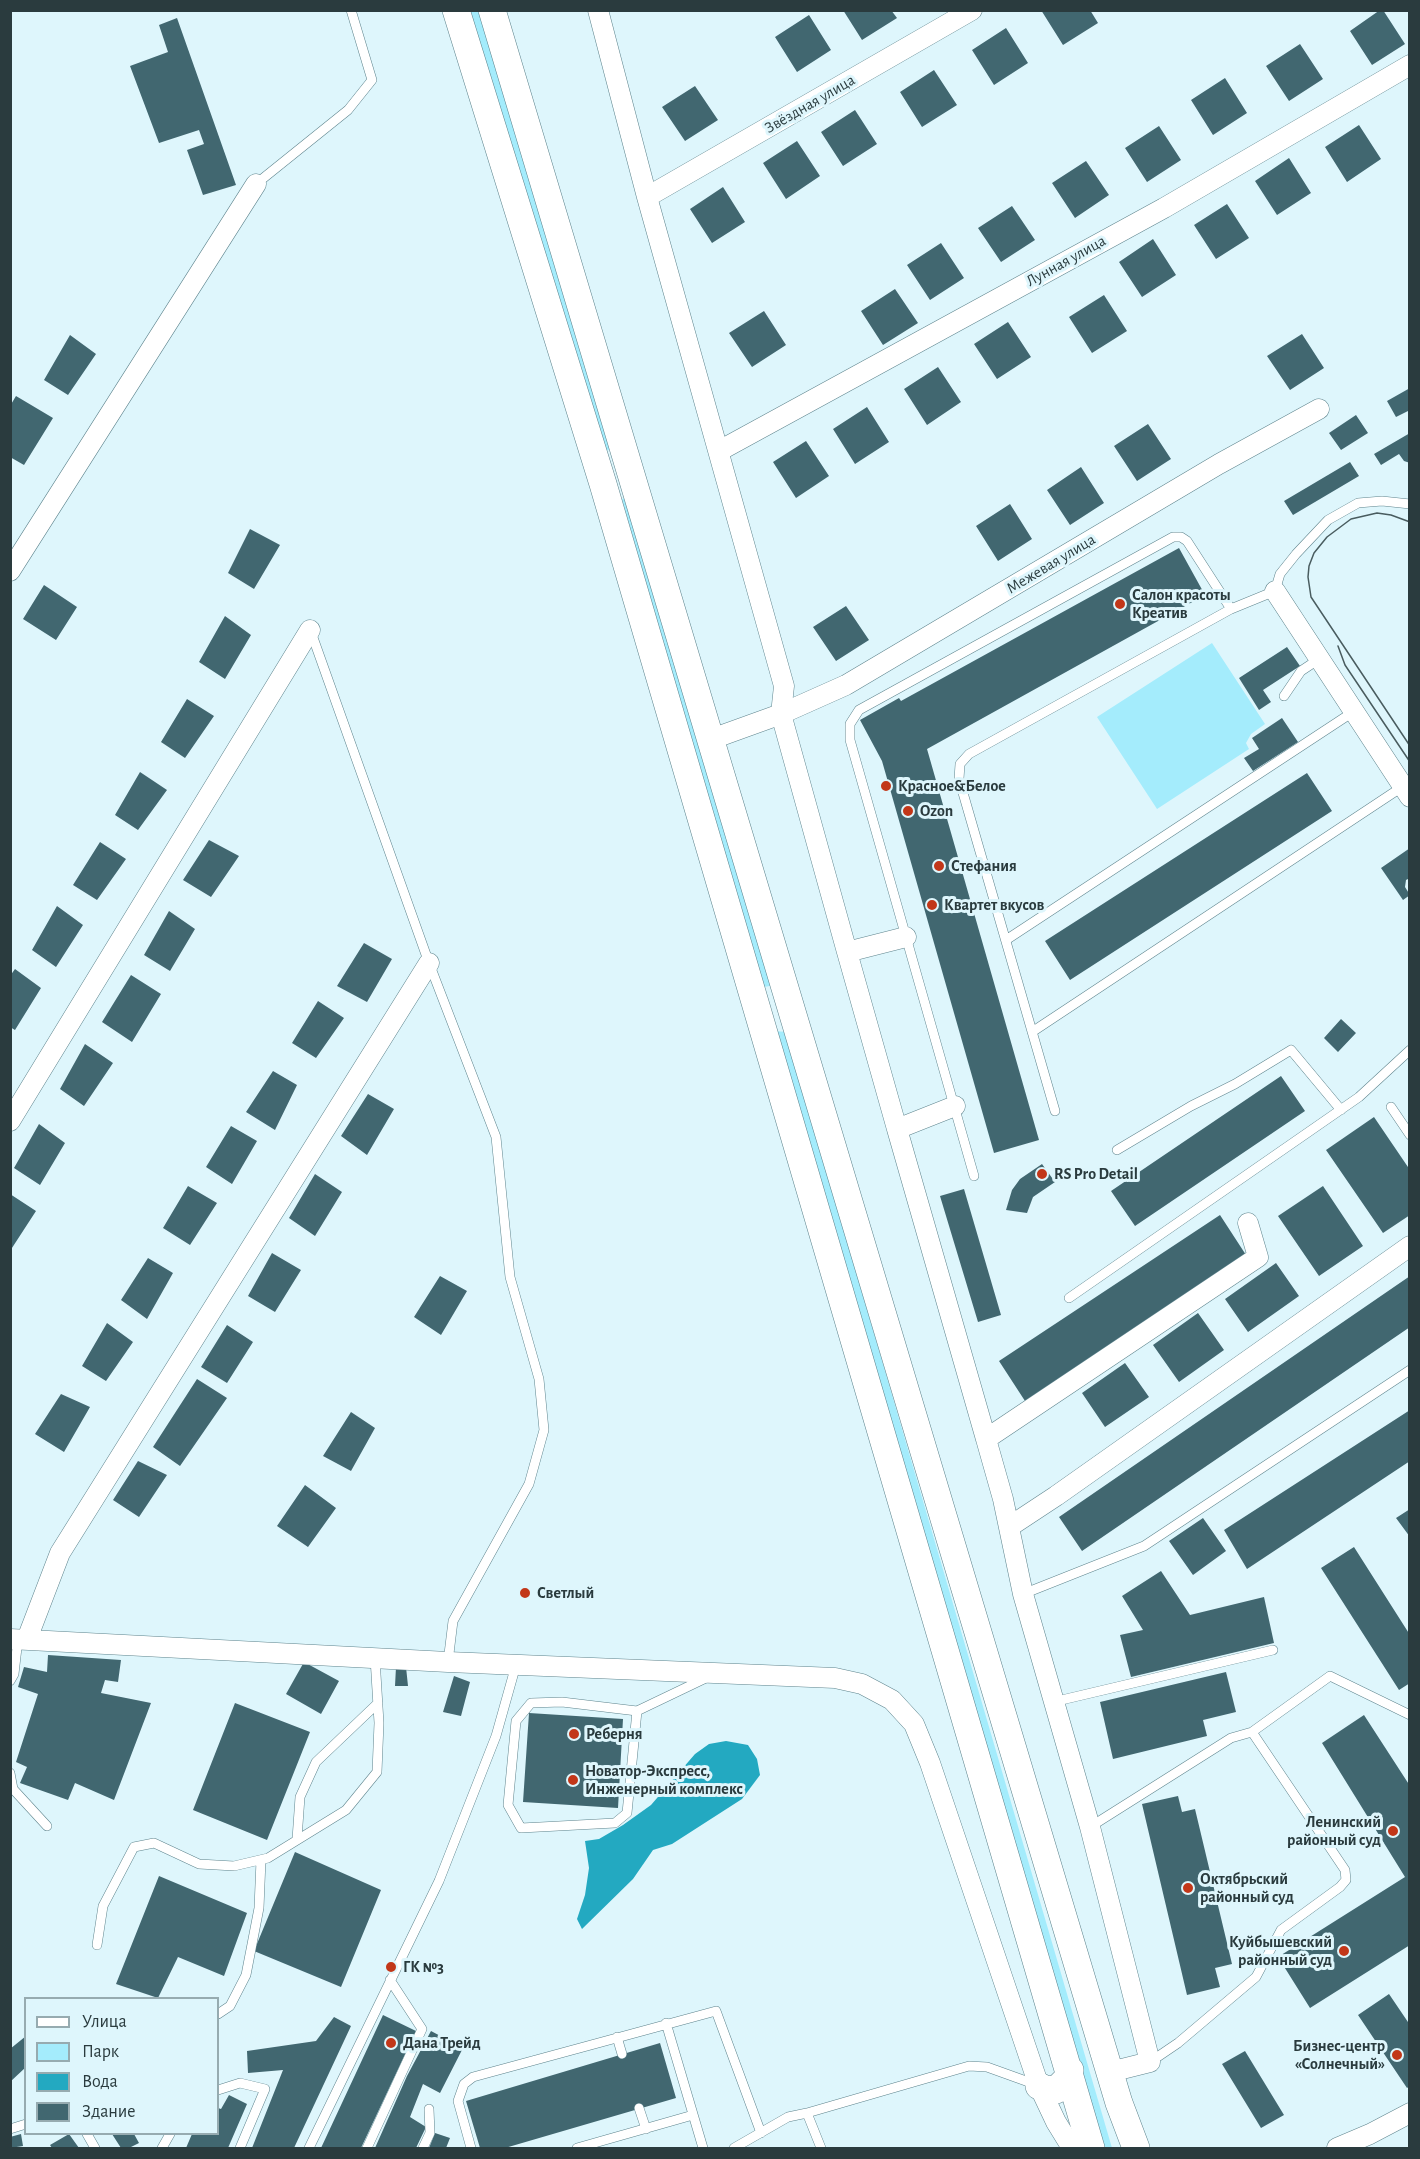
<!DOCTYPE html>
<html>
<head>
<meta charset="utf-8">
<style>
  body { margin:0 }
  #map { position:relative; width:1420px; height:2159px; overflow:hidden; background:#def6fc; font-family:"Alegreya Sans",sans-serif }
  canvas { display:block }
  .frame { position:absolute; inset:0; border:12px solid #2a3b3e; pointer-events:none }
  .legend { position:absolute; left:24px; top:1997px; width:195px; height:138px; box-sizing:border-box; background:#def6fc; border:2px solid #96abb0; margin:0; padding:8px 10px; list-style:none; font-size:18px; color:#2a3b3e }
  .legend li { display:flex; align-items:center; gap:12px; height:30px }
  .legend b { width:30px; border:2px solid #96abb0 }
</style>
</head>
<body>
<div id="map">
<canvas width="1420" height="2159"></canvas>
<div class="frame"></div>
<ul class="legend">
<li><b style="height:8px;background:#fff"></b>Улица</li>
<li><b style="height:16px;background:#a4ecfc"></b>Парк</li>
<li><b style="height:16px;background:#23a9c1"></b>Вода</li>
<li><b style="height:16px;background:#416770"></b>Здание</li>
</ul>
</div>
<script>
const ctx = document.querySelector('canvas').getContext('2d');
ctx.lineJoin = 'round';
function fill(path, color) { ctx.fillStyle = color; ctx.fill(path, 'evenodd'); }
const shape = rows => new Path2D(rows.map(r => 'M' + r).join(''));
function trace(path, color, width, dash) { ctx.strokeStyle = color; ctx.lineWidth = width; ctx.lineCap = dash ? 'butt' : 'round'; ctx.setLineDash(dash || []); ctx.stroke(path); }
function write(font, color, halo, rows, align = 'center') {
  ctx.font = font + ' "Alegreya Sans",sans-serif'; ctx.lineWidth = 6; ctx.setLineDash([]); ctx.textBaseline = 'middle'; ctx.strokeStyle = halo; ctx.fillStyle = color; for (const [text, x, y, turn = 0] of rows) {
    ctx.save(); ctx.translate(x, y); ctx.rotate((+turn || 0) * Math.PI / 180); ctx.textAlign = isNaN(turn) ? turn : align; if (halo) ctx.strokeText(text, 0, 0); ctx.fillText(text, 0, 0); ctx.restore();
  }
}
fill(shape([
  [467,11,480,11,612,449,598,453],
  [631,496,775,985,759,988,622,499],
  [1212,643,1265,724,1251,734,1246,743,1249,749,1157,809,1097,717],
  [775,1031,786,1032,1112,2148,1105,2148]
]), '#a4ecfc');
fill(shape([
  [726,1741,748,1745,757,1759,760,1775,742,1799,672,1844,653,1850,633,1879,582,1929,577,1919,585,1895,589,1868,585,1841,599,1839,623,1825,651,1805,695,1754,709,1744]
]), '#23a9c1');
fill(shape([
  [843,10,891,10,897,18,862,40],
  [1041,10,1090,10,1098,23,1063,45],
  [1380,10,1383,10,1405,44,1372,65,1350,31],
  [809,15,831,50,797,72,775,37],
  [177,18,236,185,203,195,187,150,204,144,199,130,159,143,130,66,168,52,159,25],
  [1006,28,1028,63,994,85,972,50],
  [1300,44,1323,79,1289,101,1266,66],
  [934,70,957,105,922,127,900,92],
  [1225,78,1247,113,1213,135,1191,100],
  [695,86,718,120,685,141,662,107],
  [855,110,877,144,843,166,821,132],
  [1359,125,1381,159,1347,182,1325,147],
  [1159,126,1181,160,1147,182,1125,148],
  [797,141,820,176,786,199,763,163],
  [1289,158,1311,193,1277,215,1255,181],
  [1086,161,1109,195,1075,218,1052,183],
  [723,187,745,222,712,243,690,209],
  [1227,204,1249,238,1216,259,1194,225],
  [1012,206,1035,240,1001,262,978,228],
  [1153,239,1176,275,1142,297,1119,262],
  [941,243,964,278,930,300,907,265],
  [895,289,918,323,883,345,861,311],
  [1104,295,1127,331,1092,353,1069,317],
  [764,311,786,345,752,367,729,333],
  [1008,322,1031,357,997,379,974,344],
  [1302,334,1324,368,1290,390,1267,356],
  [70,335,96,354,68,395,44,380],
  [938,367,961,402,927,425,904,389],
  [1410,388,1410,410,1396,417,1387,401],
  [16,396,53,418,24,465,10,457,10,406],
  [867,407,889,442,855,464,833,429],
  [1356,415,1368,433,1341,450,1329,433],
  [1148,424,1171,459,1137,481,1114,446],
  [1410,433,1410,463,1404,461,1399,454,1381,465,1374,454],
  [806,441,829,476,796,498,773,462],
  [1350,462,1359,476,1293,515,1284,501],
  [1081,467,1104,503,1070,525,1047,490],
  [1010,504,1032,539,998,561,976,526],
  [250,529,280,545,254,589,228,573],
  [1179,548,1205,595,927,749,1039,1140,994,1153,882,761,860,720,899,698,901,701],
  [44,585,77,607,56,640,23,619],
  [846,606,869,640,836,661,813,627],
  [225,616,251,635,225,679,199,662],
  [1287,647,1300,666,1263,690,1271,702,1259,710,1239,678],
  [187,699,214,716,185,758,161,742],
  [1282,718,1298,742,1253,771,1244,758,1259,749,1252,738],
  [140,772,167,790,138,830,115,815],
  [1307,773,1332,811,1070,980,1045,941],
  [209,840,239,856,211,897,183,880],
  [100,842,126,859,97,900,73,885],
  [1410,848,1410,878,1406,880,1405,887,1410,895,1403,900,1381,868],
  [57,906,83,925,56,967,32,950],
  [169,911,195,929,170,971,144,955],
  [364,943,392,959,367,1002,337,986],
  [15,969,41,988,15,1030,10,1027,10,976],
  [131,975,161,994,132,1042,102,1022],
  [318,1001,344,1018,316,1058,292,1043],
  [1341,1019,1356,1033,1338,1052,1324,1038],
  [85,1044,113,1063,84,1106,60,1089],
  [273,1071,297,1085,275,1130,246,1112],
  [1281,1076,1305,1111,1135,1226,1111,1191],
  [368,1094,394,1109,367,1155,341,1136],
  [1374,1117,1410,1170,1410,1215,1383,1233,1326,1150],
  [39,1124,65,1143,40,1185,14,1168],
  [231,1126,257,1141,232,1184,206,1167],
  [1042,1164,1055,1182,1033,1197,1027,1213,1006,1210,1012,1190,1020,1179],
  [315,1174,342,1192,315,1236,289,1218],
  [188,1186,217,1203,190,1245,163,1228],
  [1323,1186,1363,1246,1319,1276,1278,1216],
  [964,1189,1001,1315,978,1322,940,1196],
  [10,1194,36,1211,10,1251],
  [1220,1215,1246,1255,1025,1401,999,1361],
  [272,1253,301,1270,275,1312,248,1296],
  [148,1258,173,1273,147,1319,121,1300],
  [1276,1263,1299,1296,1248,1332,1225,1299],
  [440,1276,467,1291,441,1335,414,1317],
  [1410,1276,1410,1327,1082,1551,1059,1517],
  [1198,1313,1224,1350,1179,1382,1153,1345],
  [107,1323,133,1342,106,1381,82,1366],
  [227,1325,253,1342,227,1383,201,1367],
  [1125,1363,1149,1397,1105,1427,1082,1393],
  [197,1379,227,1398,180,1466,153,1447],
  [61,1394,90,1407,64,1452,35,1434],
  [1410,1410,1410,1461,1247,1569,1224,1530],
  [351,1412,375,1428,351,1471,323,1456],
  [138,1461,167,1475,139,1517,113,1500],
  [305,1485,336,1508,308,1547,277,1526],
  [1410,1509,1410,1537,1396,1518],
  [1203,1518,1226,1551,1193,1575,1169,1541],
  [1354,1547,1410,1635,1410,1683,1399,1690,1321,1568],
  [1161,1571,1190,1615,1264,1597,1274,1643,1131,1677,1120,1635,1143,1630,1122,1596],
  [48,1655,121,1660,118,1682,105,1680,101,1693,151,1703,114,1800,75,1783,68,1800,20,1783,27,1767,16,1762,38,1694,18,1687,24,1667,47,1672],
  [304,1662,339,1681,321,1714,286,1694],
  [396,1667,406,1667,408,1686,395,1686],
  [1226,1672,1236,1712,1203,1720,1207,1736,1113,1759,1100,1702],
  [454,1676,470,1682,461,1716,443,1712],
  [235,1703,310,1732,267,1840,193,1810],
  [529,1713,623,1719,618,1808,523,1802],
  [1364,1715,1410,1786,1410,1945,1310,2008,1278,1957,1405,1877,1322,1743],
  [1178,1796,1182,1812,1195,1809,1232,1964,1215,1968,1220,1987,1187,1995,1142,1804],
  [295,1852,381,1890,341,1987,254,1951],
  [159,1876,247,1913,224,1976,178,1957,158,1998,116,1984],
  [1389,1994,1410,2025,1410,2086,1407,2088,1358,2015],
  [383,2015,416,2031,361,2148,321,2148],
  [334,2017,351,2026,294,2148,252,2148,283,2070,248,2073,247,2051,316,2041],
  [431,2031,463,2048,440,2093,423,2084,410,2117,426,2127,416,2148,375,2148,407,2076],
  [26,2036,26,2067,10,2082,10,2049],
  [660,2043,676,2098,505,2148,480,2148,466,2101],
  [1245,2051,1284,2115,1261,2128,1222,2064],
  [229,2095,247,2104,228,2148,186,2148,192,2134,218,2134,218,2108,221,2109],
  [435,2133,450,2138,446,2148,429,2148],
  [21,2134,23,2146,10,2148,10,2137],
  [69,2134,79,2148,52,2148,50,2145],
  [112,2134,134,2134,139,2143,129,2148,121,2148]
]), '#416770');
const service = shape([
  [256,184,348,110,372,80,351,10],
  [311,632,429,963,496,1137,510,1277,539,1379,544,1430,529,1484,453,1621,448,1662],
  [1284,696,1301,671,1319,659],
  [1006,940,1353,712],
  [1032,1032,1402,787],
  [1391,1107,1410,1135],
  [1055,1111,959,779,960,764,969,754,1231,609,1275,591,1280,574,1296,554,1328,520,1358,503,1382,501,1410,504],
  [1117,1150,1191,1106,1235,1084,1291,1050,1341,1110],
  [974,1176,850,740,850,724,859,710,1173,537,1181,537,1187,541,1231,609],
  [1069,1298,1359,1097,1410,1050],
  [1023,1594,1144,1546,1410,1370],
  [10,1681,14,1674,18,1639],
  [1053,1702,1273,1650],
  [637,1711,627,1813,615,1823,521,1828,508,1805,516,1721,531,1703,562,1702,637,1711,708,1677],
  [1252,1732,1330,1676,1410,1715],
  [10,1773,13,1789,47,1826],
  [1090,1827,1231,1738,1252,1732,1345,1870,1346,1880,1340,1887,1281,1930,1256,1977,1178,2043,1150,2062],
  [297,1839,300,1797,316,1762,378,1703],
  [97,1945,103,1906,134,1847,154,1843,199,1864,234,1866,268,1858,346,1810,377,1772,379,1723,375,1658],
  [218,2014,230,2006,246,1975,259,1908,261,1860],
  [666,2023,703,2148],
  [617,2037,622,2054],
  [218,2090,240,2083,265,2089,240,2148],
  [639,2108,646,2129],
  [807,2113,821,2148],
  [10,2129,26,2124],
  [87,2134,95,2148],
  [162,2148,170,2134],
  [309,2148,439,1881,496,1736,516,1665],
  [367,2148,422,2029,390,1980],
  [423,2148,430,2133,429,2109],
  [471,2148,458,2101,464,2084,473,2077,716,2011,761,2133],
  [577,2148,693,2115],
  [734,2148,788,2117,807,2113,969,2066,987,2067,1037,2085]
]);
const minor = shape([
  [598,10,647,197,784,686,781,714,847,952,906,937],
  [647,197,972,10],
  [719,451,1164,208,1410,65],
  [10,571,256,184],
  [1275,591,1410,797],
  [709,740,781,714,846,685,1219,464,1319,409],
  [847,952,897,1129,955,1106],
  [10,1121,310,630],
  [897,1129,986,1439],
  [1009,1527,1056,1496,1410,1246],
  [10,1639,448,1662,835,1678,862,1684,892,1700,914,1724,930,1763,1039,2086,1056,2122,1072,2148],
  [27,1639,60,1553,429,963],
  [1110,2072,1150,2062,1090,1827,1023,1594,1003,1499,986,1439,1258,1257,1248,1223],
  [1337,2148,1370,2134,1410,2113]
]);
const secondary = shape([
  [456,10,603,484,1091,2148],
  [492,10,1119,2103,1136,2148],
  [1039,2086,1045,2089,1056,2090,1067,2079,1070,2070]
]);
trace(service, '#5e848d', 10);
trace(minor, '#5e848d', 21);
trace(secondary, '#5e848d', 28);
trace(service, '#fff', 9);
trace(minor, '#fff', 20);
trace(secondary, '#fff', 27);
trace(shape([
  [1410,522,1391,515,1377,513,1351,519,1327,537,1314,553,1309,566,1308,577,1311,597,1410,746],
  [1338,646,1345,665,1410,762]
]), '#495c5f', 1.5);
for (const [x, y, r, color] of [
  [1120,604,6,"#c23719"],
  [886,786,6,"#c23719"],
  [908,811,6,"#c23719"],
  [939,866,6,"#c23719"],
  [932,905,6,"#c23719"],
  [1042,1174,6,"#c23719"],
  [525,1593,6,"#c23719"],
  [574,1734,6,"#c23719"],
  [573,1780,6,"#c23719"],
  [1393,1831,6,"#c23719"],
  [1188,1888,6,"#c23719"],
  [1344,1951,6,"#c23719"],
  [391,1967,6,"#c23719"],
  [391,2043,6,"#c23719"],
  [1397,2055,6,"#c23719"]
]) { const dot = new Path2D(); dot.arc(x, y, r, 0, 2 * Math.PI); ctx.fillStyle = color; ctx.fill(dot); trace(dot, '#def6fc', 2); }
write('16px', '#2a3b3e', '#def6fc', [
  ["Звёздная улица",810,104,-30],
  ["Лунная улица",1066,261,-29],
  ["Межевая улица",1051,564,-31]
]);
write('bold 16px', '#2a3b3e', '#def6fc', [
  ["Салон красоты",1132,595],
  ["Креатив",1132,613],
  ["Красное&Белое",898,786],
  ["Ozon",920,811],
  ["Стефания",951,866],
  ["Квартет вкусов",944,905],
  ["RS Pro Detail",1054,1174],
  ["Светлый",537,1593],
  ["Реберня",586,1734],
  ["Новатор-Экспресс,",585,1771],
  ["Инженерный комплекс",585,1789],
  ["Ленинский",1381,1822,"right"],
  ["районный суд",1381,1840,"right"],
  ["Октябрьский",1200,1879],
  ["районный суд",1200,1897],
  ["Куйбышевский",1332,1942,"right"],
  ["районный суд",1332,1960,"right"],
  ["ГК №3",403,1967],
  ["Дана Трейд",403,2043],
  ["Бизнес-центр",1385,2046,"right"],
  ["«Солнечный»",1385,2064,"right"]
], 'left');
</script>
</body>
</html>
